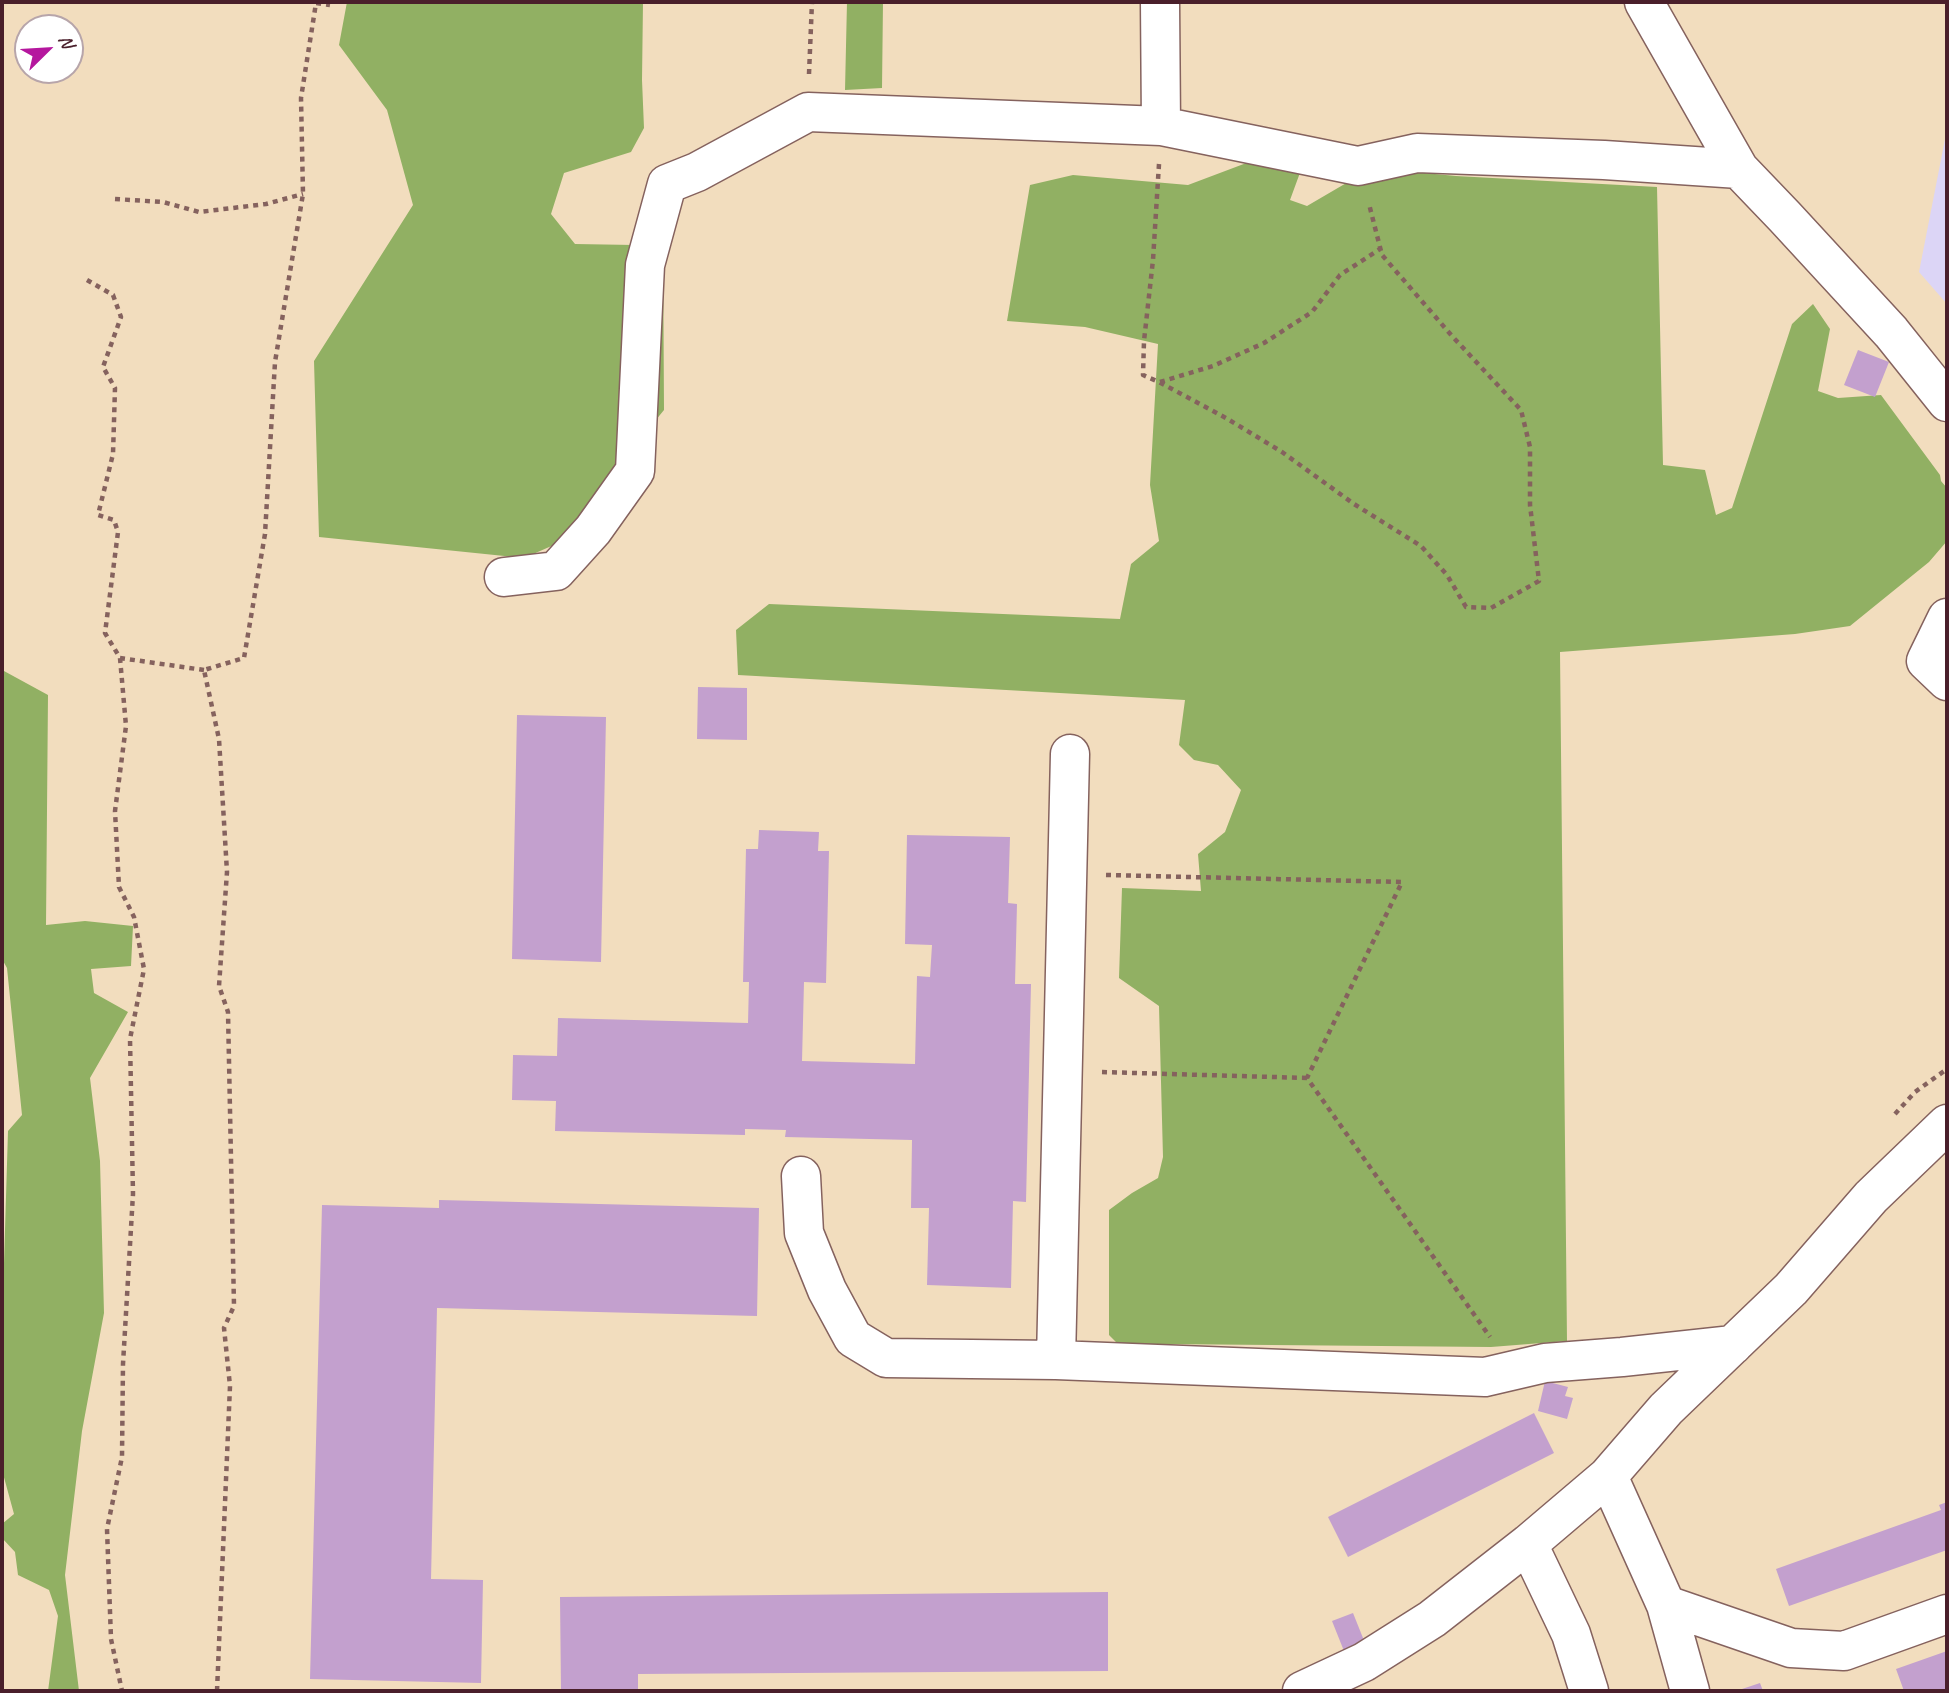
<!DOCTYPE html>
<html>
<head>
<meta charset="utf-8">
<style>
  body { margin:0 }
  #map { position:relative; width:1949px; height:1693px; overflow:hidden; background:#f2ddbe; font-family:Caveat,sans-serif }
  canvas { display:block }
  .frame { position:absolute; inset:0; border:4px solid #4a1f2b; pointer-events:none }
  .north { position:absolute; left:14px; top:14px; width:70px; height:70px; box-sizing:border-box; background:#fff; border:2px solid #b7a5aa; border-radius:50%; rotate:66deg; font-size:19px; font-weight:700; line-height:28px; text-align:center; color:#4a1f2b }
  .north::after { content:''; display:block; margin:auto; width:24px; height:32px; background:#b5179e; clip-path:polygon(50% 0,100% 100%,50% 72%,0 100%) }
</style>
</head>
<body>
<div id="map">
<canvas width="1949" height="1693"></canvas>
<div class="frame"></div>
<div class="north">N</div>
</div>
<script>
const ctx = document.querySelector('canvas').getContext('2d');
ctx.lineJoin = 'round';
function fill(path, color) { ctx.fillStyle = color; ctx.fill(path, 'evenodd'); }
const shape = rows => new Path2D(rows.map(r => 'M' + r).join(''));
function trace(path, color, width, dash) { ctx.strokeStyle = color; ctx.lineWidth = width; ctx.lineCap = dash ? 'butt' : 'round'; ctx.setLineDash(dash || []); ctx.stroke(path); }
fill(shape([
  [1947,129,1947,304,1919,272]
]), '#dcd5f6');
fill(shape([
  [347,2,643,2,642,80,644,128,631,152,564,173,551,214,575,244,634,245,663,239,664,410,620,464,579,534,524,558,319,537,314,361,413,205,387,110,339,45],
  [847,2,883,2,882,88,845,90],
  [1257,159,1301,170,1290,200,1307,206,1372,168,1456,176,1657,187,1663,465,1705,470,1716,515,1732,508,1792,324,1813,304,1830,329,1818,391,1838,398,1881,395,1940,475,1941,481,1947,488,1947,541,1929,562,1850,626,1795,634,1560,652,1567,1341,1491,1347,1162,1344,1121,1347,1109,1335,1109,1210,1132,1193,1158,1178,1163,1157,1159,1006,1119,978,1122,888,1201,891,1198,854,1225,832,1241,790,1218,765,1194,760,1179,745,1185,700,738,675,736,630,769,604,1120,619,1131,564,1159,541,1150,485,1158,344,1085,327,1007,321,1030,185,1073,175,1188,185],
  [4,671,48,695,46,925,85,921,133,926,131,966,91,969,94,993,128,1012,90,1078,100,1161,104,1313,82,1431,65,1575,79,1691,48,1691,58,1616,49,1590,18,1575,15,1552,2,1538,2,1524,14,1514,2,1470,2,1329,8,1131,22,1115,7,968,2,959,2,672]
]), '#91b063');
fill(shape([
  [1858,350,1889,362,1875,397,1844,385],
  [698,687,747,688,747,740,697,739],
  [517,715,606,717,601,962,512,959],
  [759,830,819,832,818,851,829,851,826,983,804,982,802,1061,915,1064,917,976,930,977,932,945,905,944,907,835,1010,837,1008,903,1017,904,1015,984,1031,984,1026,1202,1013,1201,1011,1288,927,1285,929,1208,911,1208,912,1140,785,1137,786,1130,745,1129,745,1135,555,1131,556,1101,512,1100,513,1055,557,1056,558,1018,748,1023,749,982,743,982,746,849,758,849],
  [439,1200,759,1208,757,1316,437,1308,431,1579,483,1580,481,1683,310,1679,322,1205,439,1208],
  [1545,1381,1568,1387,1565,1396,1573,1398,1567,1419,1538,1411],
  [1534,1413,1554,1453,1348,1557,1328,1517],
  [1947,1502,1947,1550,1789,1606,1776,1569,1941,1510,1939,1505],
  [1108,1592,1108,1671,638,1674,638,1691,561,1691,560,1597],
  [1353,1613,1365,1643,1344,1651,1332,1621],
  [1947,1651,1947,1691,1904,1691,1896,1669],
  [1760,1683,1763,1691,1736,1691]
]), '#c3a0ce');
const minor = shape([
  [1160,2,1161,126],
  [1644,2,1739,169,1785,217,1891,332,1947,402],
  [504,577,556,571,593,530,635,471,645,265,667,184,697,172,808,112,1161,126,1358,166,1417,153,1604,160,1739,169],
  [1947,618,1926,661,1947,681],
  [801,1176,804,1233,827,1290,853,1338,886,1358,1056,1360,1485,1377,1545,1363,1622,1357,1733,1345],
  [1056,1360,1070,754],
  [1608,1476,1666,1605,1690,1691],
  [1528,1544,1571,1634,1589,1691],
  [1666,1605,1791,1648,1844,1651,1947,1614],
  [1302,1691,1364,1662,1432,1619,1528,1544,1608,1476,1666,1409,1791,1289,1871,1197,1947,1124]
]);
trace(minor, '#85625e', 41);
trace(shape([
  [809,74,812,2],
  [1159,164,1153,260,1144,341,1143,375,1159,382,1226,418,1282,452,1354,504,1421,546,1447,575,1466,607,1491,608,1539,581,1530,505,1530,447,1521,410,1452,336,1382,255,1369,204],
  [115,199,163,202,199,212,266,204,303,194],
  [87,280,113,295,121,317,103,367,115,388,113,454,98,515,114,520,118,532,105,633,120,658,126,726,115,811,119,887,134,917,144,969,130,1039,133,1194,123,1364,122,1457,107,1529,111,1639,122,1691],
  [1160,382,1213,366,1264,343,1312,312,1340,275,1380,249],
  [120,658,204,670],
  [1106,875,1402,882,1307,1078,1490,1337],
  [1102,1072,1307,1078],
  [1895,1114,1915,1092,1947,1069],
  [217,1691,230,1386,224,1328,234,1306,228,1012,219,986,227,872,219,739,204,670,244,658,265,534,275,362,303,194,301,98,316,3,330,5]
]), '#85625e', 4.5, [5, 5]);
trace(minor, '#fff', 38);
</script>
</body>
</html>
